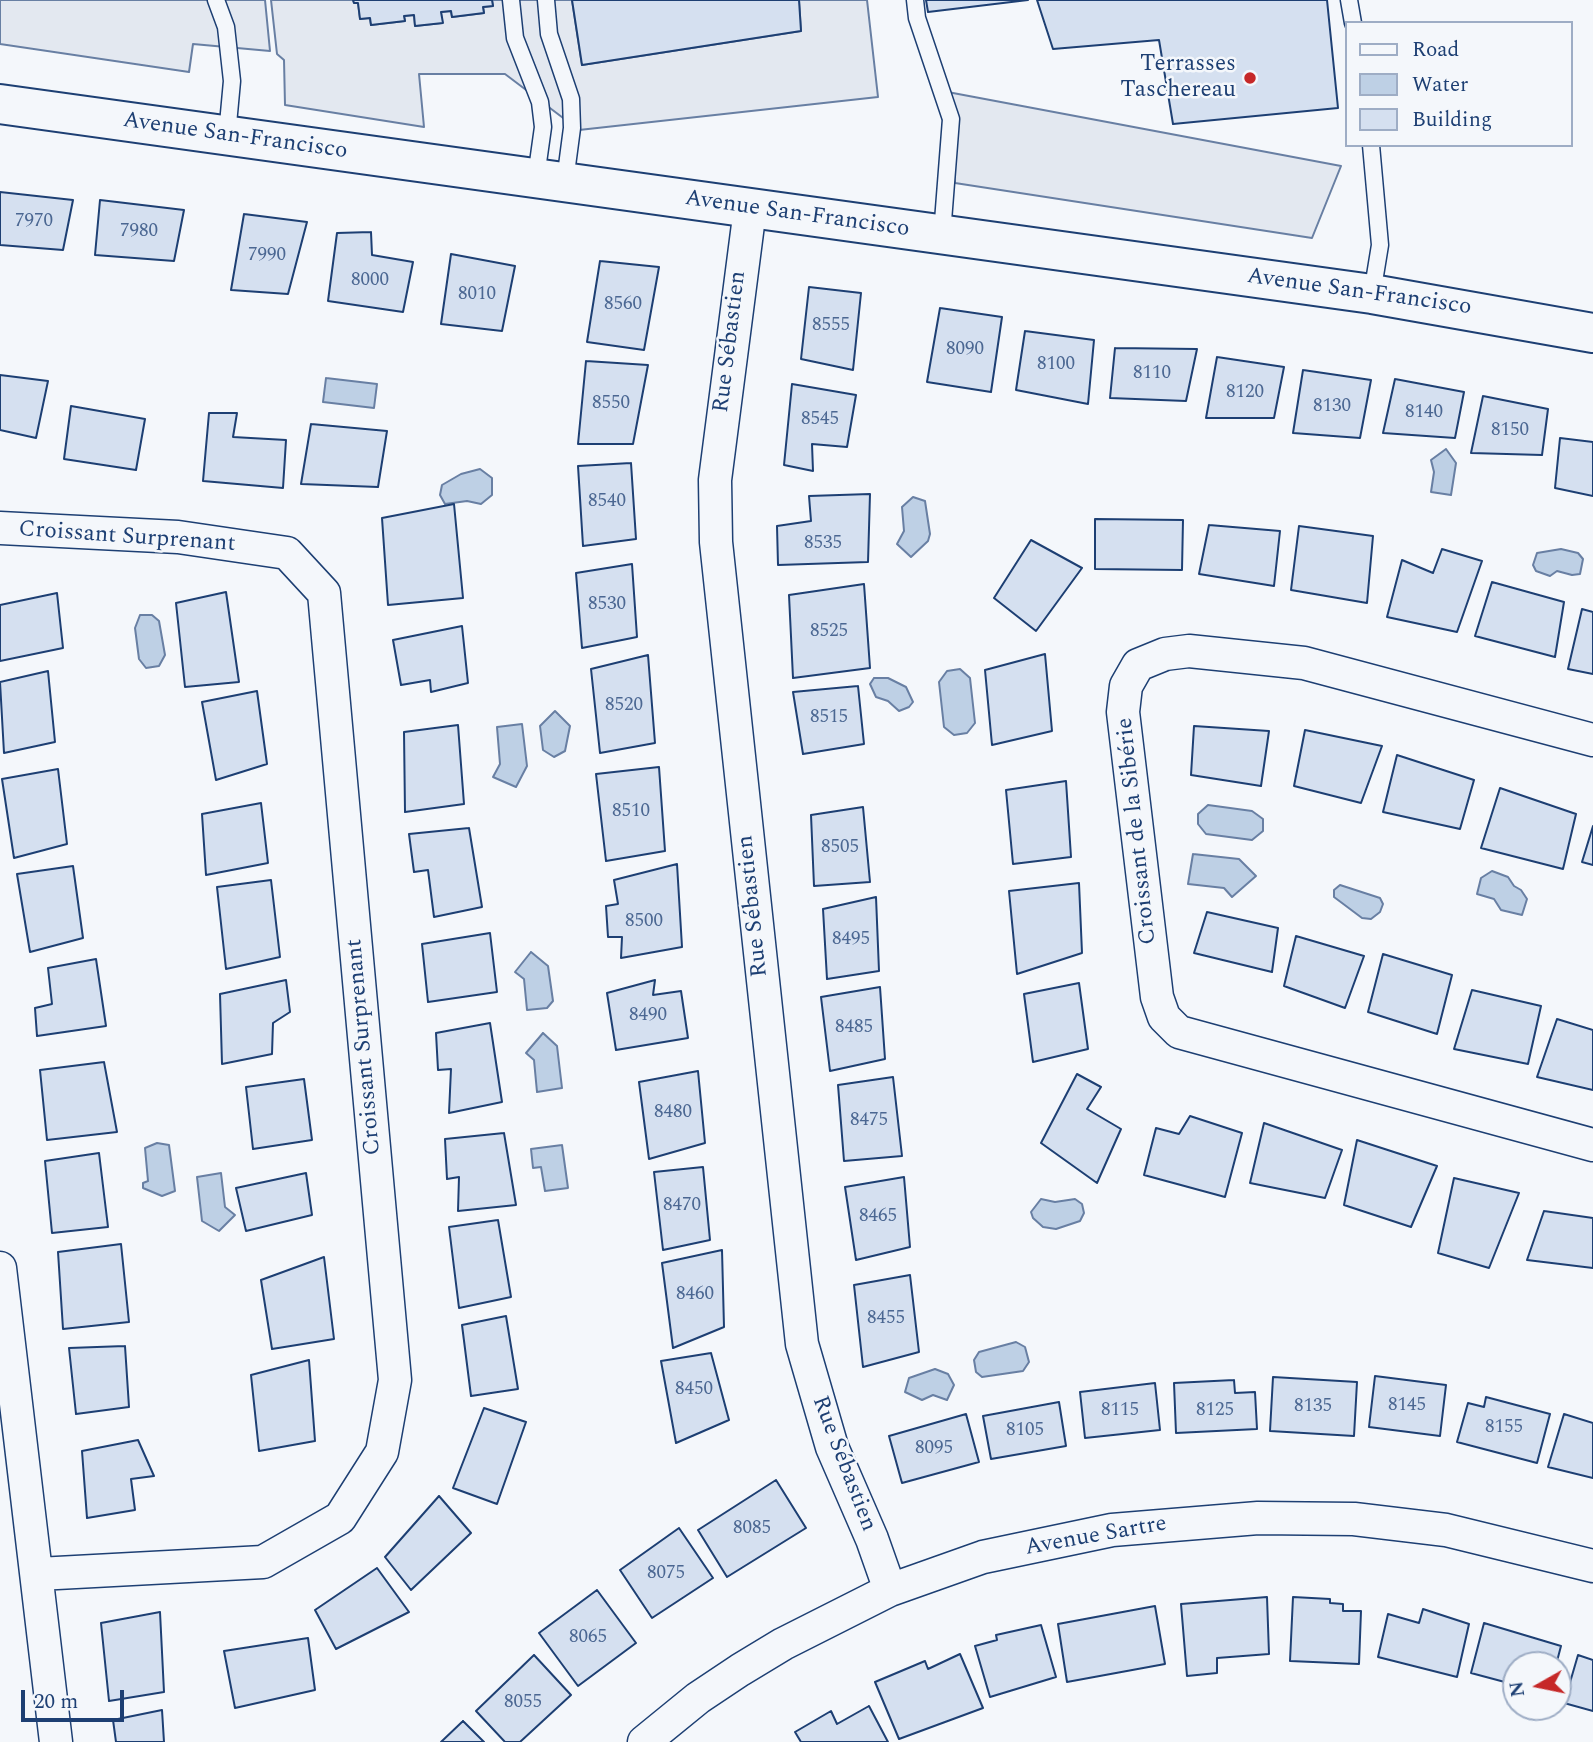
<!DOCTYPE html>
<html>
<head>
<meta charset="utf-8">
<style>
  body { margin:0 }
  #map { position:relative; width:1593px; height:1742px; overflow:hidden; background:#f4f7fb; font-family:Spectral,serif }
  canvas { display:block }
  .legend { position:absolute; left:1345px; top:21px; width:228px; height:126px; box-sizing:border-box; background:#f4f7fb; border:2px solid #9eadc5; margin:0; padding:9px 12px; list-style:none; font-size:21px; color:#1d3f73 }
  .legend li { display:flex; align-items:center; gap:14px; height:35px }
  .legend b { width:35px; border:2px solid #9eadc5 }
  .north { position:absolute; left:1502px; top:1651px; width:70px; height:70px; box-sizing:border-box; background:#f4f7fb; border:2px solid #9eadc5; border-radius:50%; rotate:261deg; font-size:19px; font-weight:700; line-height:28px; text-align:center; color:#1d3f73 }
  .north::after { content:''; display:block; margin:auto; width:24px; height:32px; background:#c62828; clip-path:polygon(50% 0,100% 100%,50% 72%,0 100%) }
  .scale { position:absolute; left:21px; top:1690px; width:103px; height:32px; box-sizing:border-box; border:4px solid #1d3f73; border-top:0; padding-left:9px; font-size:21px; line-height:24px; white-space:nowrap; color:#1d3f73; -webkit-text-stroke:5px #f4f7fb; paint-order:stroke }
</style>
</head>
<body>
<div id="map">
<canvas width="1593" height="1742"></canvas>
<ul class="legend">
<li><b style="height:9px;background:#f4f7fb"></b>Road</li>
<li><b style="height:19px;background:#bed0e5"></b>Water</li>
<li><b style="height:19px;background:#d5e0f0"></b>Building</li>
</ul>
<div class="north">N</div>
<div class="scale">20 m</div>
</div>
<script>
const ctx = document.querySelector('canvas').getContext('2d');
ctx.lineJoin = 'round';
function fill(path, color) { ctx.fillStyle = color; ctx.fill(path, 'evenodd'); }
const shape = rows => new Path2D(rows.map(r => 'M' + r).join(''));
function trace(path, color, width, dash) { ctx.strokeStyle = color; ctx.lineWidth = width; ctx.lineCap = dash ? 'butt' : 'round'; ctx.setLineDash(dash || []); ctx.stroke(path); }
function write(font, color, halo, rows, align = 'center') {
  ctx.font = font + ' Spectral,serif'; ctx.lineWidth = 5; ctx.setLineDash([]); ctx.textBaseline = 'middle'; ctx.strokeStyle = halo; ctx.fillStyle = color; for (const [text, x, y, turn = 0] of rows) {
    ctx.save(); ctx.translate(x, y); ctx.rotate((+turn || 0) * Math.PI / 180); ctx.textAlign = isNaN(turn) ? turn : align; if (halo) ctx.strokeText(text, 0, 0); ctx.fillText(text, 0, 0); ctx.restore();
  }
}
const parking = shape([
  [0,0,265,0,270,51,193,44,189,72,0,44,0,0],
  [271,0,353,0,354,3,358,3,360,19,370,18,371,25,405,21,404,16,414,15,415,26,442,23,441,12,451,11,452,17,484,13,483,7,493,6,492,0,572,0,582,65,801,31,799,0,867,0,878,97,579,130,505,74,419,74,424,127,285,105,284,60,277,54,271,0],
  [937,90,1341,166,1312,238,955,183,937,90]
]);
fill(parking, '#e3e8f0');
trace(parking, '#687fa3', 2);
const water = shape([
  [326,378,377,384,374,408,323,402,326,378],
  [1446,449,1456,463,1451,495,1431,492,1434,472,1431,460,1446,449],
  [480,469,492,478,492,495,481,504,467,501,445,504,440,495,442,485,461,474,480,469],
  [913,497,925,501,930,534,928,541,911,557,897,544,904,531,902,507,913,497],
  [1561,549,1578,553,1583,559,1580,574,1572,575,1557,571,1550,576,1536,571,1533,565,1537,553,1561,549],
  [140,615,152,615,159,621,165,655,159,666,146,668,139,659,135,628,140,615],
  [960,669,970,678,975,723,967,733,954,735,944,727,939,682,947,671,960,669],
  [874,678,888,678,906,687,913,702,909,707,899,711,888,701,876,697,870,684,874,678],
  [555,711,570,726,565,751,554,757,543,750,540,726,555,711],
  [522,724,527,766,516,787,493,777,500,764,497,727,522,724],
  [1208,805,1252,811,1263,819,1263,831,1252,840,1206,834,1198,824,1198,814,1208,805],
  [1193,854,1239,859,1256,876,1232,897,1224,888,1188,884,1193,854],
  [1492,871,1508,877,1514,886,1521,890,1527,899,1522,915,1501,910,1494,899,1477,894,1481,878,1492,871],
  [1340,885,1380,898,1383,904,1380,912,1371,919,1362,918,1334,897,1334,890,1340,885],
  [531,952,548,966,553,1001,547,1008,527,1010,524,979,515,972,531,952],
  [543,1033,557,1046,562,1088,537,1092,534,1060,526,1053,543,1033],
  [157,1143,169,1145,175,1191,162,1196,143,1188,143,1183,148,1181,145,1148,157,1143],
  [562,1145,568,1188,545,1191,541,1167,533,1168,531,1149,562,1145],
  [221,1173,225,1207,235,1215,219,1231,202,1221,197,1177,221,1173],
  [1041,1199,1055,1202,1075,1199,1082,1204,1084,1213,1080,1221,1056,1229,1043,1227,1033,1218,1031,1212,1041,1199],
  [1016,1342,1025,1347,1029,1362,1023,1371,982,1377,976,1372,974,1360,979,1352,1016,1342],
  [935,1369,948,1374,954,1385,947,1400,933,1395,922,1400,905,1392,909,1378,935,1369]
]);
fill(water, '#bed0e5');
trace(water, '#687fa3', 2);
const building = shape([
  [353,0,492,0,493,6,483,7,484,13,452,17,451,11,441,12,443,23,415,26,414,15,404,16,405,21,371,25,370,18,360,19,358,3,354,3,353,0],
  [572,0,799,0,801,31,582,65,572,0],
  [926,0,1028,0,928,12,926,0],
  [1037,0,1327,0,1338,108,1173,124,1159,40,1053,49,1037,0],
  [0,192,73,200,63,250,0,245,0,192],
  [100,200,184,210,174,261,95,255,100,200],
  [244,214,307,222,288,294,231,290,244,214],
  [371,232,372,255,413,262,403,312,328,301,337,233,371,232],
  [451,254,515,266,502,331,441,324,451,254],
  [600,261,659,267,644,350,587,342,600,261],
  [809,287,861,293,853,370,801,359,809,287],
  [940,308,1002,317,991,392,927,382,940,308],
  [1025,331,1094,340,1088,404,1016,390,1025,331],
  [1115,348,1197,349,1186,401,1110,398,1115,348],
  [1217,357,1284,367,1274,418,1206,418,1217,357],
  [586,361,648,365,633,444,578,444,586,361],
  [1303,370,1371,380,1360,438,1293,433,1303,370],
  [0,375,48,381,36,438,0,430,0,375],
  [1395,379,1464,392,1455,438,1383,433,1395,379],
  [792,384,856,395,847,447,812,444,813,471,784,465,792,384],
  [1483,396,1548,409,1542,455,1471,453,1483,396],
  [71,406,145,419,136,470,64,459,71,406],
  [209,413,237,413,233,437,286,440,283,488,203,481,209,413],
  [311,424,387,431,378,487,301,484,311,424],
  [1560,438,1593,442,1593,496,1555,488,1560,438],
  [631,463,636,539,583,546,578,466,631,463],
  [870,494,868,562,778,565,777,526,811,521,809,496,870,494],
  [454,504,463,598,388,605,382,518,454,504],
  [1095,519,1183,520,1182,570,1095,569,1095,519],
  [1209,525,1280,531,1274,586,1199,574,1209,525],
  [1299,526,1373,536,1367,603,1291,590,1299,526],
  [1031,540,1082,568,1036,631,994,598,1031,540],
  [1442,549,1482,561,1457,632,1387,617,1402,560,1433,573,1442,549],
  [632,564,637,637,582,648,576,573,632,564],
  [1492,582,1564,602,1555,657,1475,636,1492,582],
  [864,584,870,668,793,678,789,595,864,584],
  [226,592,239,682,185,687,176,603,226,592],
  [57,593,63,648,0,661,0,605,57,593],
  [1582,609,1593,612,1593,674,1568,669,1582,609],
  [462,626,468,683,431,692,430,680,401,685,393,640,462,626],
  [1045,654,1052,731,992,745,985,670,1045,654],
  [648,655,655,743,600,753,591,669,648,655],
  [48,671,55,742,4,753,0,682,48,671],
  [858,686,864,744,803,754,793,692,858,686],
  [257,691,267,764,216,780,202,702,257,691],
  [458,725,464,804,405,812,404,732,458,725],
  [1194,726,1269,731,1261,786,1191,775,1194,726],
  [1305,730,1382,746,1361,803,1294,786,1305,730],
  [1397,755,1474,780,1460,829,1383,812,1397,755],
  [659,767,665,851,606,861,596,774,659,767],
  [58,769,67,844,14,858,2,779,58,769],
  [1066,781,1071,857,1013,864,1006,790,1066,781],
  [1500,788,1576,814,1563,869,1481,848,1500,788],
  [261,803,268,863,206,875,202,814,261,803],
  [863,807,870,882,814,886,811,815,863,807],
  [1593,826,1593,865,1582,862,1593,826],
  [469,828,482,907,434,917,428,870,414,872,409,834,469,828],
  [677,864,682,947,621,958,622,937,608,937,606,906,618,904,614,880,677,864],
  [73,866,83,938,30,952,17,874,73,866],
  [271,880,280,957,226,969,217,887,271,880],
  [1079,883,1082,953,1017,974,1009,891,1079,883],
  [876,897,879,971,827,979,823,909,876,897],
  [1207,912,1278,928,1272,972,1194,953,1207,912],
  [490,933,497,992,428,1002,422,944,490,933],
  [1296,936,1364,956,1345,1008,1284,986,1296,936],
  [1383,954,1452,975,1437,1034,1368,1012,1383,954],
  [96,959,106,1026,37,1036,35,1008,52,1004,48,968,96,959],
  [286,980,290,1012,273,1023,272,1054,222,1064,220,994,286,980],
  [655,980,653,995,681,991,688,1038,616,1050,607,993,655,980],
  [1079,983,1088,1049,1033,1062,1024,994,1079,983],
  [880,987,885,1059,830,1071,821,997,880,987],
  [1472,990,1541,1006,1528,1064,1454,1049,1472,990],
  [1557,1019,1593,1030,1593,1090,1537,1077,1557,1019],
  [490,1023,502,1102,449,1113,451,1069,438,1070,436,1033,490,1023],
  [104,1062,117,1132,47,1140,40,1070,104,1062],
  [698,1071,705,1143,649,1159,639,1082,698,1071],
  [1077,1074,1101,1087,1087,1109,1121,1129,1097,1183,1041,1143,1077,1074],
  [893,1077,902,1156,844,1161,838,1085,893,1077],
  [304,1079,312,1140,253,1149,246,1087,304,1079],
  [1190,1116,1242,1133,1225,1197,1144,1175,1156,1128,1179,1134,1190,1116],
  [1264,1123,1342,1150,1325,1198,1250,1183,1264,1123],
  [504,1133,516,1205,458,1211,459,1177,447,1179,445,1139,504,1133],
  [1357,1140,1437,1166,1411,1227,1344,1205,1357,1140],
  [99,1153,108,1227,52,1233,45,1161,99,1153],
  [703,1167,710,1240,663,1250,654,1172,703,1167],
  [306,1173,312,1215,246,1231,236,1188,306,1173],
  [904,1177,910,1247,856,1260,845,1187,904,1177],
  [1454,1178,1519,1193,1489,1268,1438,1253,1454,1178],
  [1544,1211,1593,1218,1593,1268,1527,1260,1544,1211],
  [498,1220,511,1297,459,1308,449,1227,498,1220],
  [121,1244,129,1322,63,1329,58,1252,121,1244],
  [722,1250,724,1327,673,1348,662,1263,722,1250],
  [324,1257,334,1339,272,1349,261,1280,324,1257],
  [910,1275,919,1352,863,1367,854,1285,910,1275],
  [506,1316,518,1389,471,1396,462,1325,506,1316],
  [125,1346,129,1407,76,1414,69,1348,125,1346],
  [711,1353,729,1420,676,1443,661,1361,711,1353],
  [309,1360,315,1441,259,1451,251,1375,309,1360],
  [1375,1376,1446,1385,1440,1436,1369,1427,1375,1376],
  [1273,1377,1357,1382,1354,1436,1270,1431,1273,1377],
  [1234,1380,1235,1393,1255,1392,1257,1429,1176,1433,1174,1383,1234,1380],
  [1155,1383,1160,1430,1085,1438,1080,1392,1155,1383],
  [1486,1397,1550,1414,1537,1463,1457,1442,1468,1403,1484,1407,1486,1397],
  [1059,1402,1066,1446,991,1459,983,1416,1059,1402],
  [484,1408,526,1422,497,1504,453,1488,484,1408],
  [966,1414,979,1462,902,1483,889,1436,966,1414],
  [1564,1414,1593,1423,1593,1478,1548,1467,1564,1414],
  [138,1440,154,1476,131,1479,135,1510,87,1518,82,1451,138,1440],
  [776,1480,806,1528,727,1577,698,1530,776,1480],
  [439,1496,471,1533,411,1590,385,1557,439,1496],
  [679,1528,713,1578,652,1618,620,1570,679,1528],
  [377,1568,409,1612,336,1649,315,1610,377,1568],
  [597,1590,636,1643,578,1686,539,1633,597,1590],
  [1267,1597,1269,1654,1217,1658,1217,1673,1187,1676,1181,1604,1267,1597],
  [1293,1597,1330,1599,1330,1603,1343,1604,1343,1611,1361,1611,1359,1664,1290,1661,1293,1597],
  [1155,1606,1165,1664,1067,1682,1058,1624,1155,1606],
  [1423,1609,1469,1624,1457,1677,1378,1657,1388,1614,1419,1623,1423,1609],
  [160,1612,164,1692,109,1701,101,1623,160,1612],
  [1484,1623,1561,1646,1556,1665,1516,1665,1516,1685,1471,1673,1484,1623],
  [1041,1625,1056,1677,990,1697,975,1646,997,1640,996,1635,1041,1625],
  [308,1638,315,1690,235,1708,224,1651,308,1638],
  [960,1654,983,1708,899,1739,875,1682,925,1661,928,1669,960,1654],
  [534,1655,571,1695,520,1742,505,1742,476,1711,534,1655],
  [1578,1655,1593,1660,1593,1711,1564,1703,1578,1655],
  [869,1706,888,1742,801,1742,795,1732,831,1711,837,1724,869,1706],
  [162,1710,164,1742,116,1742,113,1720,162,1710],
  [463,1721,484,1742,441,1742,463,1721]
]);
fill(building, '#d5e0f0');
trace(building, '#1d3f73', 2);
const service = shape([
  [216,0,226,27,232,81,227,135],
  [511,0,515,38,540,102,543,127,536,177],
  [546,0,549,34,571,99,572,128,565,181],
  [915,0,917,18,951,119,942,234],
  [1349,0,1353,23],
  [1371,145,1380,245,1372,294]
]);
const minor = shape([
  [750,209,715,480,716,542,802,1344,832,1447,872,1539,890,1590],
  [0,528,178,537,287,553,324,593,395,1380,382,1452,340,1518,263,1562,38,1574],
  [1593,740,1304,663,1189,651,1165,654,1138,665,1126,686,1123,712,1157,997,1164,1017,1179,1032,1593,1145],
  [0,1268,56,1742],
  [644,1742,698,1698,740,1670,783,1644,890,1590,983,1557,1112,1530,1258,1518,1354,1519,1446,1530,1593,1566]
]);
const tertiary = shape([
  [0,104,1372,294,1593,333]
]);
trace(service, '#1d3f73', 19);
trace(minor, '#1d3f73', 35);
trace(tertiary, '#1d3f73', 42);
trace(service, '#f4f7fb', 16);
trace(minor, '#f4f7fb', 32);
trace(tertiary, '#f4f7fb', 38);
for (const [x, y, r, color] of [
  [1250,78,7,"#c62828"]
]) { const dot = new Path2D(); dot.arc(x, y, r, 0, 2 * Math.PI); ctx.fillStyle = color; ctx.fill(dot); trace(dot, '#f4f7fb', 2.5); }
write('19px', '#4b6792', null, [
  ["7970",34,222],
  ["7980",139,232],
  ["7990",267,256],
  ["8000",370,281],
  ["8010",477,295],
  ["8560",623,305],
  ["8555",831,326],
  ["8090",965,350],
  ["8100",1056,365],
  ["8110",1152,374],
  ["8120",1245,393],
  ["8550",611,404],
  ["8130",1332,407],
  ["8140",1424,413],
  ["8545",820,420],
  ["8150",1510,431],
  ["8540",607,502],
  ["8535",823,544],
  ["8530",607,605],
  ["8525",829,632],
  ["8520",624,706],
  ["8515",829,718],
  ["8510",631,812],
  ["8505",840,848],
  ["8500",644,922],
  ["8495",851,940],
  ["8490",648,1016],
  ["8485",854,1028],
  ["8480",673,1113],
  ["8475",869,1121],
  ["8470",682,1206],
  ["8465",878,1217],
  ["8460",695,1295],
  ["8455",886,1319],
  ["8450",694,1390],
  ["8145",1407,1406],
  ["8135",1313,1407],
  ["8115",1120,1411],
  ["8125",1215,1411],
  ["8155",1504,1428],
  ["8105",1025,1431],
  ["8095",934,1449],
  ["8085",752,1529],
  ["8075",666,1574],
  ["8065",588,1638],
  ["8055",523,1703]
]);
write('23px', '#1d3f73', '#f4f7fb', [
  ["Terrasses",1236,65],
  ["Taschereau",1236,91]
], 'right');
write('23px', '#1d3f73', '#f4f7fb', [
  ["Avenue San-Francisco",235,137,8],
  ["Avenue San-Francisco",797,215,8],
  ["Avenue San-Francisco",1359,293,8],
  ["Rue Sébastien",731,342,-83],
  ["Croissant Surprenant",127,538,4],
  ["Croissant de la Sibérie",1138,831,-96],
  ["Rue Sébastien",754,906,-96],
  ["Croissant Surprenant",365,1047,-95],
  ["Rue Sébastien",843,1464,69],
  ["Avenue Sartre",1096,1537,-10]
]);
</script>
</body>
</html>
